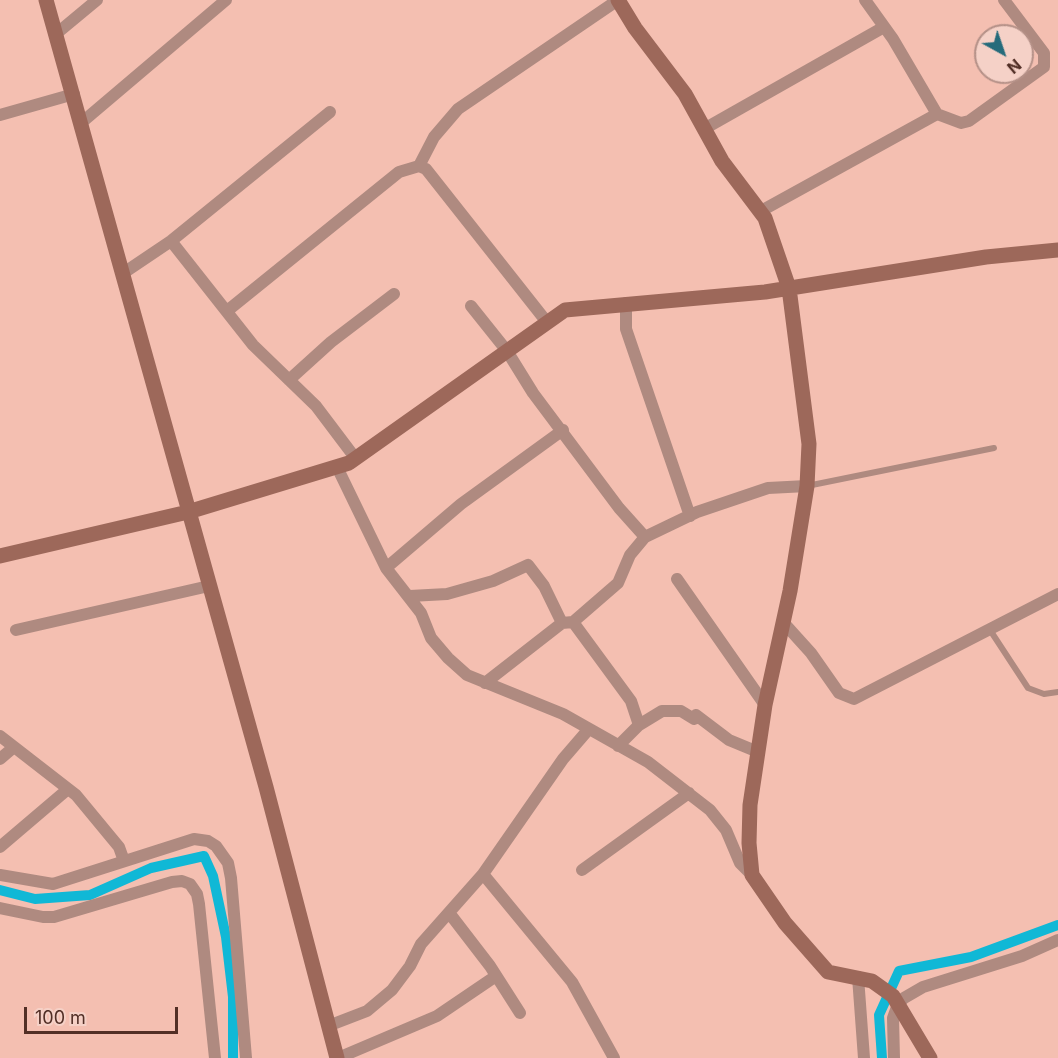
<!DOCTYPE html>
<html>
<head>
<meta charset="utf-8">
<style>
  body { margin:0 }
  #map { position:relative; width:1058px; height:1058px; overflow:hidden; background:#f4bfb1; font-family:Inter,sans-serif }
  canvas { display:block }
  .north { position:absolute; left:974px; top:24px; width:60px; height:60px; box-sizing:border-box; background:#f5d1c7; border:2px solid #b49087; border-radius:50%; rotate:140deg; font-size:16px; font-weight:700; line-height:24px; text-align:center; color:#522f26 }
  .north::after { content:''; display:block; margin:auto; width:21px; height:27px; background:#266b7b; clip-path:polygon(50% 0,100% 100%,50% 72%,0 100%) }
  .scale { position:absolute; left:24px; top:1007px; width:154px; height:27px; box-sizing:border-box; border:3px solid #522f26; border-top:0; padding-left:8px; font-size:18px; line-height:21px; white-space:nowrap; color:#522f26; -webkit-text-stroke:4px #f5d1c7; paint-order:stroke }
</style>
</head>
<body>
<div id="map">
<canvas width="1058" height="1058"></canvas>
<div class="north">N</div>
<div class="scale">100 m</div>
</div>
<script>
const ctx = document.querySelector('canvas').getContext('2d');
ctx.lineJoin = 'round';
const shape = rows => new Path2D(rows.map(r => 'M' + r).join(''));
function trace(path, color, width, dash) { ctx.strokeStyle = color; ctx.lineWidth = width; ctx.lineCap = dash ? 'butt' : 'round'; ctx.setLineDash(dash || []); ctx.stroke(path); }
trace(shape([
  [0,890,35,899,90,895,151,868,204,856,213,876,226,937,233,997,233,1058],
  [882,1058,879,1015,899,971,971,957,1058,925]
]), '#10b8d6', 10);
trace(shape([
  [807,486,994,448],
  [990,630,1028,688,1044,694,1058,692]
]), '#af8a80', 6);
trace(shape([
  [56,34,97,0],
  [937,114,961,123,969,121,1044,67,1044,53,1004,0],
  [0,115,74,94],
  [81,123,226,0],
  [704,129,884,27],
  [419,166,434,137,458,109,618,0],
  [761,211,937,114,893,39,865,0],
  [171,241,253,345,316,406,356,459],
  [122,274,171,241,330,112],
  [626,303,626,329,690,516],
  [471,306,507,351,533,393,619,508,645,537],
  [227,311,399,172,419,166,426,169,546,321],
  [289,380,331,342,394,294],
  [337,467,386,568,421,613,431,638,448,658,467,675,563,714,648,762,710,810,726,830,740,863,752,875],
  [386,568,461,504,563,430],
  [677,579,765,705],
  [410,596,447,594,493,581,528,565,544,586,562,623,573,622,618,583,630,555,645,537,697,512,768,488,807,486],
  [573,622,631,701,639,725],
  [783,622,811,653,839,693,854,699,1058,594],
  [16,630,209,586],
  [485,683,562,623],
  [696,715,729,740,758,752],
  [0,736,76,795,119,847,124,861],
  [618,746,639,725,662,711,681,711,694,719],
  [0,759,14,747],
  [0,847,68,789],
  [582,870,689,793],
  [483,874,572,982,614,1058],
  [0,875,53,884,194,839,208,841,216,846,228,863,231,878,246,1058],
  [0,908,43,917,54,917,172,882,182,881,190,884,197,894,199,904,215,1058],
  [450,914,490,966,520,1013],
  [858,977,864,1058],
  [328,1026,367,1011,392,990,410,966,421,944,483,874,563,759,588,730],
  [338,1058,437,1016,496,976],
  [894,1058,893,1018,898,1004,904,998,923,987,1022,956,1058,940]
]), '#af8a80', 12);
trace(shape([
  [46,0,266,787,337,1058],
  [618,0,635,28,685,94,722,161,765,218,789,288,809,444,807,486,790,591,765,705,750,805,749,843,752,875,785,923,828,972,872,981,893,996,930,1058],
  [0,556,188,512,349,463,565,310,765,292,986,257,1058,250]
]), '#9d685a', 15);
</script>
</body>
</html>
